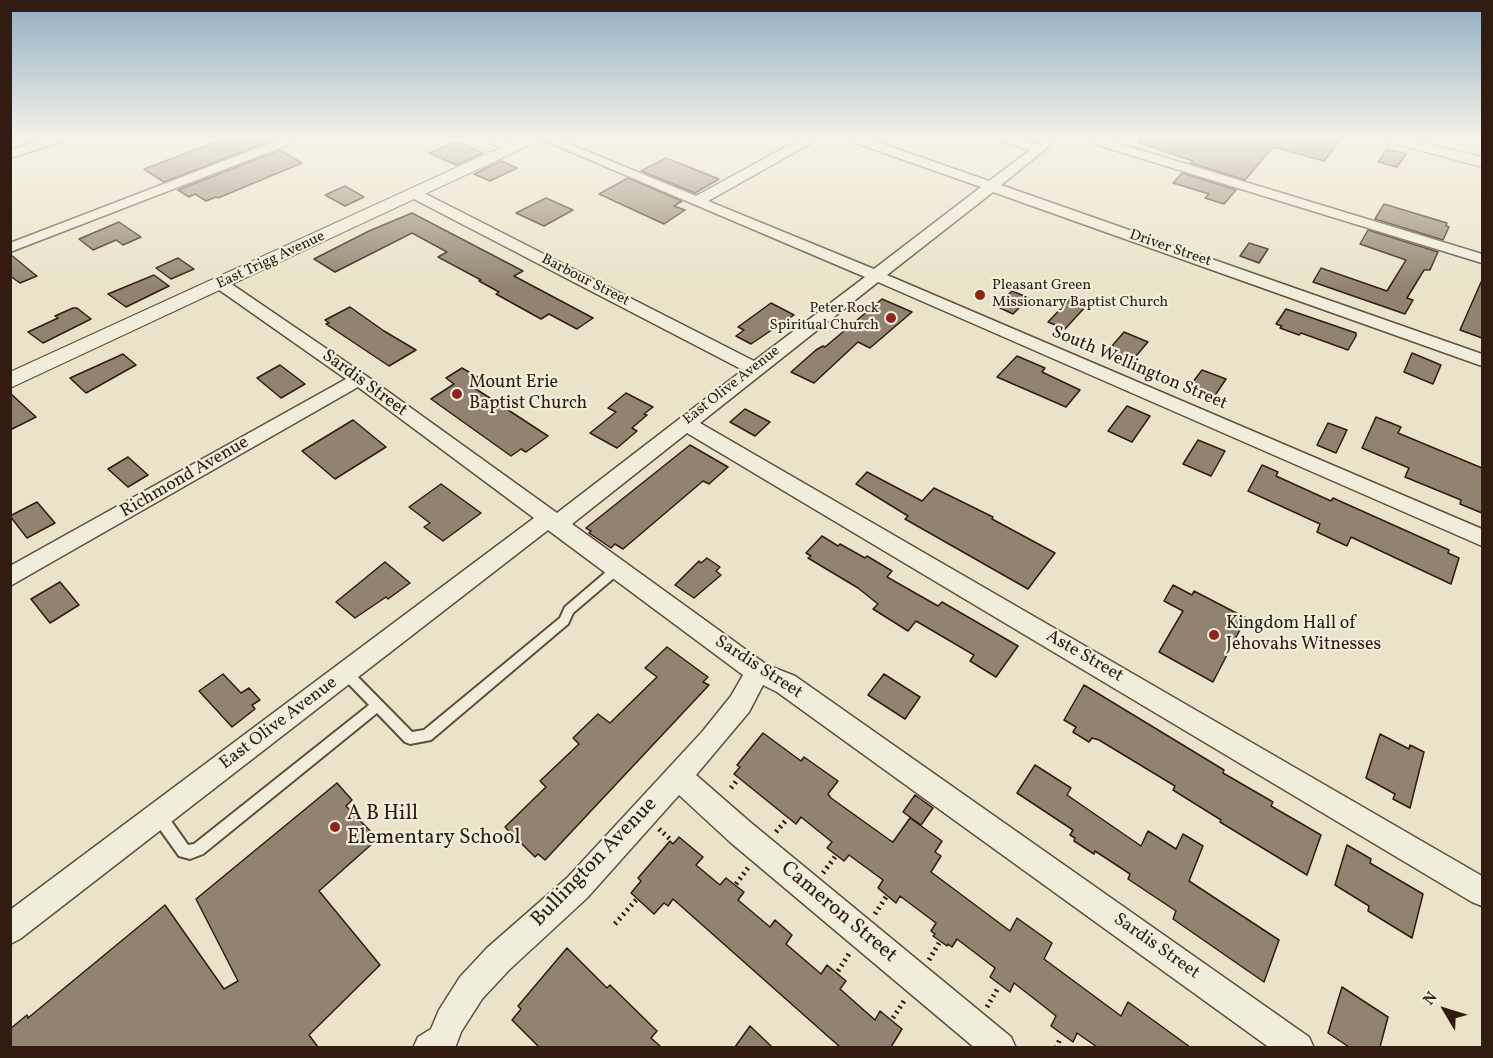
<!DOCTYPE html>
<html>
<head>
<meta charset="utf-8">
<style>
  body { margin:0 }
  #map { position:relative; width:1493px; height:1058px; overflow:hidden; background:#eae3c9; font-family:Vollkorn,serif }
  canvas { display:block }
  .frame { position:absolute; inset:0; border:12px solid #321b11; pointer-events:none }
  .north { position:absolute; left:1415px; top:980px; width:60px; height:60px; -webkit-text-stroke:4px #f1eddc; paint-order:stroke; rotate:308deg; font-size:16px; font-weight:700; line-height:24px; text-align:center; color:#321b11 }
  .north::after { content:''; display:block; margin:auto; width:21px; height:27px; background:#321b11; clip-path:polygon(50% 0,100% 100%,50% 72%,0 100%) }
</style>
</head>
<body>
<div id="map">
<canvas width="1493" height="1058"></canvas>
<div class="frame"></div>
<div class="north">N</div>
</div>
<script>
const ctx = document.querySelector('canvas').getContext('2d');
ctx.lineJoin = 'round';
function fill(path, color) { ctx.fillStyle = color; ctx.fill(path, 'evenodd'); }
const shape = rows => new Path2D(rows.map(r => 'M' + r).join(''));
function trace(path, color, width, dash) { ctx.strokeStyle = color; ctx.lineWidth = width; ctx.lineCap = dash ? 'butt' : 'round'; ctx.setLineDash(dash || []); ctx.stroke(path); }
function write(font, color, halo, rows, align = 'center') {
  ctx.font = font + ' Vollkorn,serif'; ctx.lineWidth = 4.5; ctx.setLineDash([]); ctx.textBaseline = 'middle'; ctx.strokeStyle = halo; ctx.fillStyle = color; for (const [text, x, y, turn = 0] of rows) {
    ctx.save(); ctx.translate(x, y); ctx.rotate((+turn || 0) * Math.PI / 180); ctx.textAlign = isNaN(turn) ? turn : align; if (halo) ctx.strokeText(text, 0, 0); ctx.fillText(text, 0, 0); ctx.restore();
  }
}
const building = shape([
  [224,139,257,139,265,143,164,182,144,169,224,139],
  [1140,139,1252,139,1261,141,1261,139,1341,139,1324,161,1273,147,1245,180,1191,163,1193,161,1139,143,1140,139],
  [457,141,483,153,456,165,429,153,457,141],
  [1387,149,1406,154,1397,167,1378,162,1387,149],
  [280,150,302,163,218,198,216,197,206,201,195,194,189,197,178,190,280,150],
  [666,158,719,179,695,193,641,171,666,158],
  [501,161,517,168,490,181,474,174,501,161],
  [1182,173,1236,190,1224,204,1205,198,1209,194,1173,183,1182,173],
  [628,178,682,201,674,206,685,210,664,224,599,194,628,178],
  [345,186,364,197,345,206,325,195,345,186],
  [546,198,573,210,544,226,516,213,546,198],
  [1384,204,1447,223,1446,226,1449,227,1443,240,1375,219,1384,204],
  [412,213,523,271,514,276,593,318,577,329,549,314,541,319,496,294,499,292,479,281,481,280,438,257,447,252,412,233,335,272,314,259,369,231,412,213],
  [119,222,141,237,123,245,116,240,93,250,79,239,119,222],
  [1368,230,1438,252,1430,270,1424,270,1407,298,1413,300,1405,314,1313,282,1321,268,1387,291,1406,260,1360,244,1368,230],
  [1249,243,1268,249,1259,263,1240,256,1249,243],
  [10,254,33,273,37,276,20,283,10,276,10,254],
  [178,258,194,269,171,279,156,268,178,258],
  [154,275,169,286,126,307,108,294,154,275],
  [1482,280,1482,338,1460,330,1482,280],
  [1012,291,1029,298,1013,314,996,306,1012,291],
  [882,299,912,312,870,348,858,342,814,383,791,372,816,350,823,346,825,347,882,299],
  [1070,299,1087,305,1065,329,1048,322,1070,299],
  [771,303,794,315,751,344,736,336,744,330,738,327,771,303],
  [350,307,384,331,416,350,389,366,326,324,329,323,325,320,350,307],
  [73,308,77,308,91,319,43,343,28,332,58,318,55,316,73,308],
  [1286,309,1356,333,1356,336,1348,350,1301,333,1299,335,1280,328,1282,326,1276,324,1286,309],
  [1124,332,1148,342,1130,363,1106,353,1124,332],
  [1412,353,1441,365,1433,384,1404,372,1412,353],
  [123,354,136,365,86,393,70,378,123,354],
  [1017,356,1045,368,1042,372,1080,390,1066,407,997,377,1017,356],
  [280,365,305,384,281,398,257,378,280,365],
  [462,368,486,382,476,389,548,436,526,452,521,449,511,456,431,399,454,384,446,378,462,368],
  [1202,370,1226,379,1214,397,1189,387,1202,370],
  [10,393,36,417,10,430,10,393],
  [626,393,653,407,644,414,647,415,632,428,637,431,617,448,590,433,616,412,608,408,626,393],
  [1127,406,1150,416,1132,442,1108,431,1127,406],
  [745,409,770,422,755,436,730,422,745,409],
  [1376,417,1401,427,1398,433,1482,468,1482,513,1460,504,1461,500,1405,477,1409,468,1362,448,1376,417],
  [353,420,386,447,335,479,302,451,353,420],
  [1328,423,1347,430,1336,453,1317,445,1328,423],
  [1198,440,1225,451,1211,476,1183,464,1198,440],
  [690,445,728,467,709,484,703,481,623,549,615,544,611,548,589,533,591,531,586,528,690,445],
  [128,457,148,475,128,487,108,469,128,457],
  [1262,465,1278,472,1276,476,1331,501,1333,498,1449,550,1448,553,1459,558,1451,584,1351,537,1347,546,1317,532,1320,524,1248,491,1262,465],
  [867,472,922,501,934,488,993,517,992,519,1055,553,1028,589,905,519,908,516,856,484,867,472],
  [441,484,481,513,443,541,424,527,430,523,409,507,441,484],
  [37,502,55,523,27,538,10,516,37,502],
  [822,536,838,546,840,544,865,558,867,556,892,571,887,577,938,606,942,602,1018,646,996,677,970,661,974,655,916,621,908,631,873,609,878,604,858,588,808,558,811,556,806,553,822,536],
  [707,558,720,567,716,571,721,575,694,598,675,585,699,561,701,563,707,558],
  [385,562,410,583,388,599,386,597,355,618,336,602,385,562],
  [60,582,79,605,50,623,31,599,60,582],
  [1173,585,1192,595,1194,591,1246,618,1213,682,1159,652,1183,611,1164,601,1173,585],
  [667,647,708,677,703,682,709,685,545,860,538,854,535,857,505,827,546,787,540,781,579,744,573,738,598,714,610,723,657,677,645,668,667,647],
  [223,674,241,693,249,688,260,700,252,705,255,709,232,727,199,691,223,674],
  [884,674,920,697,905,719,868,695,884,674],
  [1084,685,1224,770,1223,773,1273,802,1271,806,1321,835,1307,875,1220,822,1221,820,1173,790,1175,786,1099,740,1092,738,1089,742,1073,732,1076,727,1064,720,1084,685],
  [763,733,801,761,804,757,838,781,828,794,831,798,891,841,893,842,910,818,942,841,935,852,941,856,931,872,1010,931,1017,918,1052,943,1044,959,1121,1016,1128,1002,1190,1047,1097,1047,1077,1033,1073,1042,1051,1026,1056,1016,1041,1004,1014,983,1010,992,990,977,995,968,957,939,952,947,948,944,947,946,933,936,935,934,931,931,936,923,900,896,896,903,878,888,883,880,849,855,844,861,827,848,832,842,801,817,796,824,734,774,740,767,737,765,763,733],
  [1380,734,1409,749,1410,745,1424,752,1410,808,1393,799,1395,794,1366,778,1380,734],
  [1035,765,1071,788,1067,795,1141,846,1148,831,1176,849,1183,834,1203,846,1189,881,1279,940,1264,982,1173,919,1176,911,1128,879,1130,874,1095,851,1094,854,1074,841,1075,838,1070,835,1073,830,1017,793,1035,765],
  [337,783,352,800,346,806,375,836,370,841,373,843,319,891,380,965,309,1035,318,1047,10,1047,10,1029,27,1015,28,1018,165,905,224,989,238,981,196,899,337,783],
  [915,795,933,808,921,825,903,812,915,795],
  [679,837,703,857,696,865,720,885,726,878,744,892,738,900,770,927,775,920,792,935,786,944,821,974,827,965,846,981,840,989,875,1020,880,1011,902,1029,891,1047,840,1047,673,899,668,906,664,903,654,914,631,893,641,881,638,878,670,841,673,844,679,837],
  [1347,845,1371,859,1370,863,1423,894,1412,938,1368,911,1369,906,1335,885,1347,845],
  [567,948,607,988,610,985,657,1031,651,1038,661,1047,539,1047,512,1020,521,1009,518,1006,567,948],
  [1342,987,1388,1017,1380,1047,1349,1047,1328,1033,1342,987],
  [750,1026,772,1047,735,1047,750,1026]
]);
fill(building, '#928371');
trace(building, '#321b11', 1.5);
const service = shape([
  [617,565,621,566,622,569,621,572,573,613,568,624,431,740,410,744,405,742,377,713,203,854,190,859,179,856,154,821,152,816,154,811,159,809,164,811,188,845,194,844,369,705,342,677,340,673,342,669,346,668,350,669,412,732,424,730,560,618,565,607,613,566,617,565]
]);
const minor = shape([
  [45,139,63,139,61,142,10,158,10,150,45,139],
  [281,139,297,139,295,142,10,252,10,243,281,139],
  [484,139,500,139,517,148,511,152,506,151,484,139],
  [541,139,557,139,696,196,800,139,815,139,813,142,708,201,874,269,981,187,853,142,851,139,868,139,989,181,1030,150,1004,142,1002,139,1020,139,1037,144,1045,139,1058,139,1001,185,1482,354,1482,366,993,192,887,275,1482,529,1482,546,878,282,700,423,1482,876,1482,906,1472,902,687,433,572,524,767,665,795,676,1309,1037,1314,1048,1270,1048,777,692,763,685,749,712,696,775,750,822,1011,1037,1016,1048,975,1048,730,842,679,795,587,898,509,970,482,999,461,1032,455,1048,413,1048,418,1037,431,1029,439,1010,460,977,487,948,567,878,702,732,731,696,743,675,548,530,20,939,10,944,10,910,534,518,358,387,10,586,10,566,346,379,215,287,213,284,215,281,227,281,365,375,557,513,743,370,410,197,408,194,410,191,420,191,754,361,865,277,541,139],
  [1086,139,1104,139,1482,254,1482,263,1088,142,1086,139]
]);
const tertiary = shape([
  [519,139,539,139,536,142,10,388,10,372,519,139],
  [1385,139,1410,139,1482,157,1482,167,1388,142,1385,139]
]);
trace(service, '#604d3f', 4);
trace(minor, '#604d3f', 3);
trace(tertiary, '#604d3f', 2);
trace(shape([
  [731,788,738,779],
  [659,829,672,841],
  [776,832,787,819],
  [823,873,835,857],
  [736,884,748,868],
  [875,914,886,897],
  [615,924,636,900],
  [929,960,939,943],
  [838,971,849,954],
  [987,1007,998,988],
  [893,1018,904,1001],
  [1056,1048,1060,1039]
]), '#321b11', 5, [2, 4]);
fill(service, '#f1eddc');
fill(minor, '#f1eddc');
fill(tertiary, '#f1eddc');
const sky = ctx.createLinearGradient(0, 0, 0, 287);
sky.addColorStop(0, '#8facc2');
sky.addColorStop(0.48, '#f6f2e7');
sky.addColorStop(1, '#f6f2e700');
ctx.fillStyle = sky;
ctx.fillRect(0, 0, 1493, 287);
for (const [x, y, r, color] of [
  [980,295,6,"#8f2418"],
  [891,318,6,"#8f2418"],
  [457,394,6,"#8f2418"],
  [1214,635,6,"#8f2418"],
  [335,827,6,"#8f2418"]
]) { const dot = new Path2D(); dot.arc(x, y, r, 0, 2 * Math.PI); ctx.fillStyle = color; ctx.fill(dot); trace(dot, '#f1eddc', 2); }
write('15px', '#321b11', '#f1eddc', [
  ["Driver Street",1170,249,19],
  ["East Trigg Avenue",271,261,-25],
  ["Barbour Street",585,281,27],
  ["East Olive Avenue",732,386,-38]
]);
write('15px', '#321b11', '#f1eddc', [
  ["Pleasant Green",992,286],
  ["Missionary Baptist Church",992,303],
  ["Peter Rock",879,309,"right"],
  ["Spiritual Church",879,326,"right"]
], 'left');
write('18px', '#321b11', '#f1eddc', [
  ["South Wellington Street",1139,369,23],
  ["Sardis Street",364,384,36],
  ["Richmond Avenue",185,478,-30],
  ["Aste Street",1084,657,30],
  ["Sardis Street",758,668,33],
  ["East Olive Avenue",279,724,-37],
  ["Sardis Street",1156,947,35]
]);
write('18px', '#321b11', '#f1eddc', [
  ["Mount Erie",469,384],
  ["Baptist Church",469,405],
  ["Kingdom Hall of",1226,625],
  ["Jehovahs Witnesses",1226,646]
], 'left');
write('21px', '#321b11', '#f1eddc', [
  ["A B Hill",347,815],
  ["Elementary School",347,839]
], 'left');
write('21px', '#321b11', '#f1eddc', [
  ["Bullington Avenue",595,863,-46],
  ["Cameron Street",838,913,40]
]);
</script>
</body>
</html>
